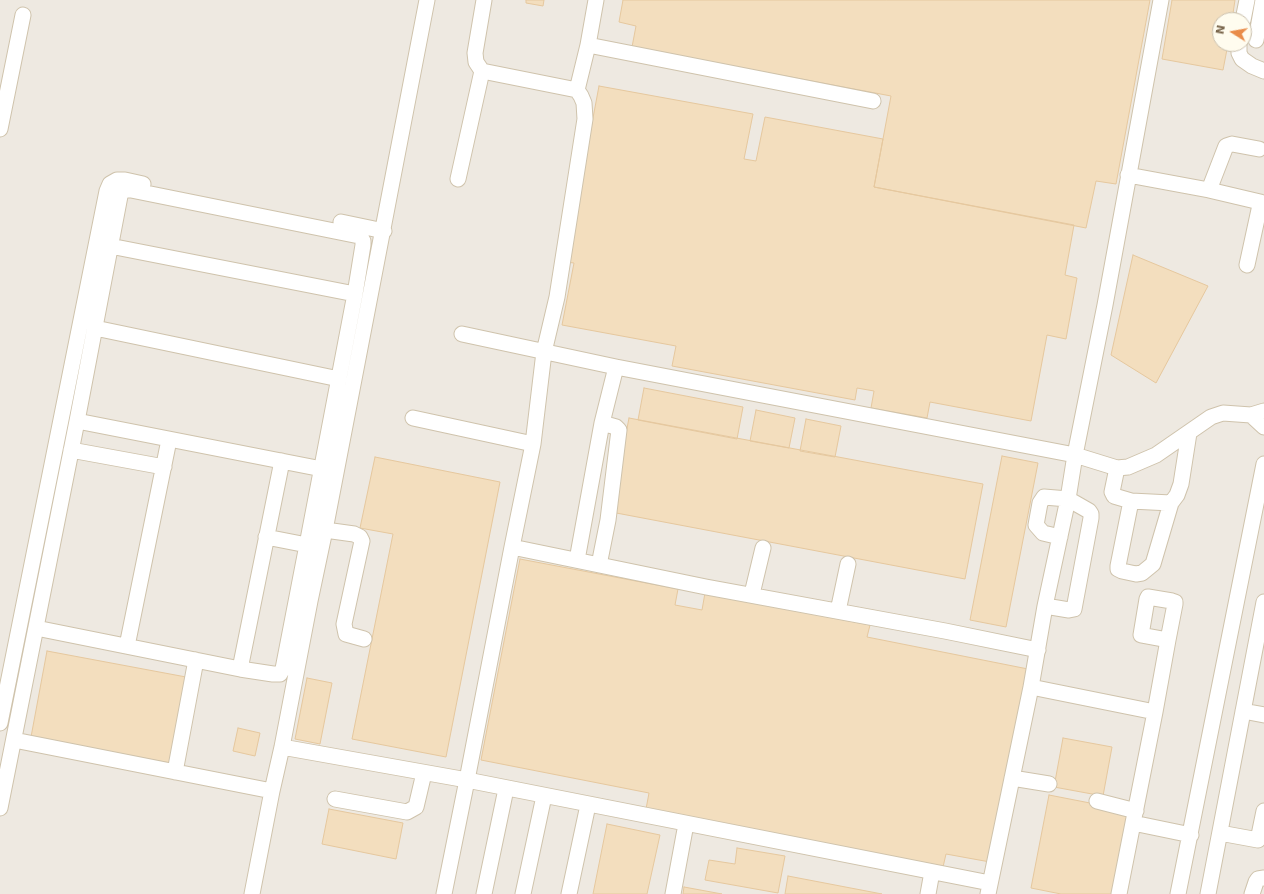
<!DOCTYPE html>
<html>
<head>
<meta charset="utf-8">
<style>
  body { margin:0 }
  #map { position:relative; width:1264px; height:894px; overflow:hidden; background:#fdf9e8; font-family:"DejaVu Sans",sans-serif }
  canvas { display:block }
  .north { position:absolute; left:1212px; top:12px; width:40px; height:40px; box-sizing:border-box; background:#fffcef; border:1px solid #c9bfad; border-radius:50%; rotate:281deg; font-size:11px; font-weight:700; line-height:16px; text-align:center; color:#78644a }
  .north::after { content:''; display:block; margin:auto; width:14px; height:18px; background:#e98c4a; clip-path:polygon(50% 0,100% 100%,50% 72%,0 100%) }
</style>
</head>
<body>
<div id="map">
<canvas width="1264" height="894"></canvas>
<div class="north">N</div>
</div>
<script>
const ctx = document.querySelector('canvas').getContext('2d');
ctx.lineJoin = 'round';
function fill(path, color) { ctx.fillStyle = color; ctx.fill(path, 'evenodd'); }
const shape = rows => new Path2D(rows.map(r => 'M' + r).join(''));
function trace(path, color, width, dash) { ctx.strokeStyle = color; ctx.lineWidth = width; ctx.lineCap = dash ? 'butt' : 'round'; ctx.setLineDash(dash || []); ctx.stroke(path); }
fill(shape([
  [0,0,1264,0,1264,894,0,894],
  [1220,20,1244,20,1244,44,1220,44]
]), '#eee9e1');
const building = shape([
  [526,0,544,0,543,6,526,3,526,0],
  [623,0,1150,0,1116,184,1096,181,1086,228,874,187,891,96,632,47,636,26,619,22,623,0],
  [1172,0,1235,0,1232,20,1220,20,1220,44,1228,44,1223,70,1162,59,1172,0],
  [599,86,753,114,744,159,756,161,765,117,883,139,874,187,1074,225,1065,275,1077,278,1066,339,1047,335,1031,421,930,402,927,418,871,408,874,391,857,388,855,400,672,366,676,346,562,325,574,263,566,262,599,86],
  [1133,255,1208,286,1156,383,1111,355,1133,255],
  [644,388,743,407,737,439,638,420,644,388],
  [756,410,795,418,789,448,750,441,756,410],
  [629,418,983,484,965,579,611,512,629,418],
  [806,419,841,426,835,457,800,451,806,419],
  [1002,456,1038,463,1006,627,970,620,1002,456],
  [375,457,500,482,446,757,352,739,393,534,360,528,375,457],
  [520,559,678,589,675,605,702,610,705,593,870,625,867,637,1028,669,990,862,946,854,943,867,646,809,649,793,481,760,520,559],
  [47,651,186,677,170,763,31,737,47,651],
  [307,678,332,683,320,744,295,739,307,678],
  [238,728,260,733,255,756,233,751,238,728],
  [1063,738,1112,747,1103,796,1054,787,1063,738],
  [1049,795,1131,811,1114,894,1061,894,1031,888,1049,795],
  [329,809,403,823,396,859,322,844,329,809],
  [607,824,660,835,647,894,593,894,607,824],
  [737,848,785,856,778,893,705,880,709,860,735,864,737,848],
  [788,876,882,894,785,894,788,876],
  [684,887,722,894,683,894,684,887]
]);
fill(building, '#f3debe');
trace(building, '#e6c89e', 1);
const minor = shape([
  [484,0,475,53,476,62,482,71,577,90],
  [1243,20,1247,0],
  [1256,40,1263,0],
  [1239,44,1239,53,1242,59,1252,66,1264,71],
  [588,45,873,101],
  [0,129,23,15],
  [1128,175,1209,190,1226,146,1232,144,1259,149],
  [458,179,482,71],
  [1209,190,1260,202,1260,205,1247,265],
  [341,222,384,231],
  [110,246,355,294],
  [95,328,339,379],
  [462,334,616,367,1075,455,1117,468,1128,467,1156,455,1211,417,1223,413,1251,415,1264,411],
  [1251,415,1264,427],
  [413,418,533,444],
  [77,421,322,469],
  [71,450,164,467],
  [1117,468,1112,492,1114,496,1131,501,1171,503,1177,495,1181,484,1189,433],
  [1131,501,1118,566,1118,569,1122,571,1136,574,1142,573,1153,564,1171,503],
  [325,530,354,534,360,537,362,541,344,624,346,634,364,639],
  [266,537,307,545],
  [512,547,706,587,945,631,1038,650],
  [577,560,602,423,616,367],
  [599,565,608,520,619,430,616,427,602,423],
  [752,594,763,548],
  [1045,606,1069,610,1074,609,1091,518,1091,514,1089,511,1068,499,1044,497,1040,503,1036,525,1043,533,1060,537],
  [838,611,848,564],
  [1168,640,1141,635,1147,599,1148,597,1172,601,1175,602,1175,604,1168,640,1155,712,1133,823,1191,835],
  [127,646,169,440],
  [240,669,282,461],
  [1031,687,1155,712],
  [1243,711,1264,715],
  [0,723,107,191,110,184,117,180,125,180,143,184],
  [14,740,272,791],
  [282,747,467,780,990,883],
  [175,772,196,660],
  [1012,778,1049,784],
  [335,799,407,812,416,807,424,773],
  [1097,801,1136,811],
  [0,808,77,421,120,196,122,192,126,190,131,190,359,236,361,238,363,241,363,245,355,294,307,545,283,669,281,672,280,674,273,674,240,669,36,628],
  [1220,833,1258,840,1264,811],
  [252,894,272,791,282,747,310,601,325,530,427,0],
  [444,894,467,780,512,547,533,444,544,352,557,297,585,119,584,103,581,96,577,90,588,45,596,0],
  [484,894,506,789],
  [523,894,544,796],
  [569,894,588,805],
  [673,894,686,824],
  [928,894,932,872],
  [988,894,1031,687,1045,606,1068,499,1075,455,1105,305,1161,0],
  [1119,894,1133,823],
  [1178,894,1264,464],
  [1208,894,1264,602],
  [1252,894,1256,882,1258,879,1264,878]
]);
trace(minor, '#cfc3ac', 17);
trace(minor, '#fff', 15);
</script>
</body>
</html>
